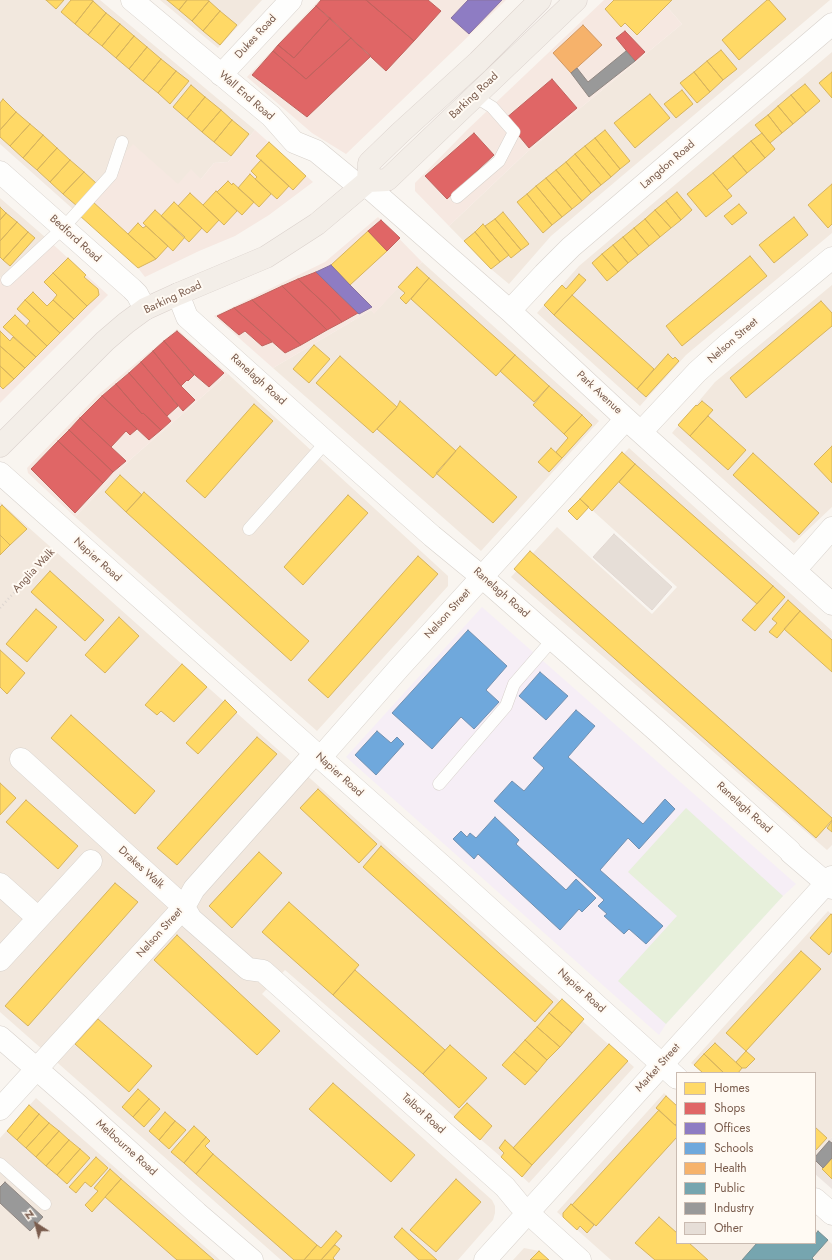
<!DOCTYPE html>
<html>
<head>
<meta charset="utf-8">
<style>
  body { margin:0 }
  #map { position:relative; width:832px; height:1260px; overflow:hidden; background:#f9f5f0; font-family:Jost,sans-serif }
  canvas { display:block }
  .legend { position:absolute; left:676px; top:1072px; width:140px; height:172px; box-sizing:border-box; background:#fffaf3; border:1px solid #cabbb1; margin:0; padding:5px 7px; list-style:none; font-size:12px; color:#7a5c4d }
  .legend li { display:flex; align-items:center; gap:8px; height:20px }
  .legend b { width:20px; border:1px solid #cabbb1 }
  .north { position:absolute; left:16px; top:1204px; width:40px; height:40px; -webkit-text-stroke:3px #fffaf3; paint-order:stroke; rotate:324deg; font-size:11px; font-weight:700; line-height:16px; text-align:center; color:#7a5c4d }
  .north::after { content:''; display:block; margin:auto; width:14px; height:18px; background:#7a5c4d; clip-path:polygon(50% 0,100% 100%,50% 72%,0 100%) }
</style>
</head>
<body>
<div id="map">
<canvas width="832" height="1260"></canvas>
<ul class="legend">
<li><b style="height:11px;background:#ffd966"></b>Homes</li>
<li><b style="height:11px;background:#e06666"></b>Shops</li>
<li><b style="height:11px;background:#8e7cc3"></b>Offices</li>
<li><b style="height:11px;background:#6fa8dc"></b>Schools</li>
<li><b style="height:11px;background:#f6b26b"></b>Health</li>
<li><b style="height:11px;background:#76a5af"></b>Public</li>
<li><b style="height:11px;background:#999"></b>Industry</li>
<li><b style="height:11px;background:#e6ded7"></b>Other</li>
</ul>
<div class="north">N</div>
</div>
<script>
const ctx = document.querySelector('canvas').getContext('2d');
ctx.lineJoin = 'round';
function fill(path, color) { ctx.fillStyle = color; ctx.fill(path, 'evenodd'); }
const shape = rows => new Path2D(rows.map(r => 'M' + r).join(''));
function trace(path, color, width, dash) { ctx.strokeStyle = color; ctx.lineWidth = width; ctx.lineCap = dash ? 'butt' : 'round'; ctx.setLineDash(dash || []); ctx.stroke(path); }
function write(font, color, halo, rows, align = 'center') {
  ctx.font = font + ' Jost,sans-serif'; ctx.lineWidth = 4; ctx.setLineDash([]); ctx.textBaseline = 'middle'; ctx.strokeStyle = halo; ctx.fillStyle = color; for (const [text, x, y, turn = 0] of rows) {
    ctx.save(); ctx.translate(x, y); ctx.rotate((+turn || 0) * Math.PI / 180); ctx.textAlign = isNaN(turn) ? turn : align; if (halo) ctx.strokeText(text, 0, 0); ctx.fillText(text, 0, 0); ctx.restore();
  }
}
fill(shape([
  [0,0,100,0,255,130,228,162,214,163,201,179,74,210,0,144],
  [160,0,262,0,218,48],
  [661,0,830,0,551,236,509,284,491,269,449,226,526,153,682,24],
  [832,52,832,233,686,355,640,406,537,313,579,266],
  [0,198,45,237,0,278],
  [422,262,599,421,481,551,273,368,371,310,374,313],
  [832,285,832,507,794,543,672,433,715,382],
  [228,374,448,576,448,586,317,731,75,517,131,459],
  [629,448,832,631,832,845,827,850,511,577,557,527,652,614,677,587,581,500],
  [0,502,634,1067,529,1183,501,1157,285,970,262,994,492,1200,495,1206,495,1213,493,1220,458,1260,281,1260,0,1012],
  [828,911,832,915,832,1137,815,1156,815,1073,703,1073,691,1063],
  [664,1093,677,1106,677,1243,815,1243,815,1228,832,1244,832,1260,611,1260,557,1212],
  [36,1098,220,1260,0,1260,0,1138],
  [524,1248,539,1251,549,1260,513,1260]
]), '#f2e8de');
fill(shape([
  [319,0,506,0,346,154,312,133,247,77],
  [604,0,661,0,682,24,526,153,449,226,415,191,415,183,467,130],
  [255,130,313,182,269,215,235,236,199,251,145,277,138,268,77,206,133,144,178,184,191,169,201,179,214,163,228,162],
  [378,217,422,262,374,314,371,310,273,368,214,316,325,262],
  [45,237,108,295,0,403,0,278],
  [177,329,228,374,131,459,75,517,28,473,27,468,99,394]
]), '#f6e8e1');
fill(shape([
  [832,1137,832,1189,815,1174,815,1156]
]), '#ede5e0');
fill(shape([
  [482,607,796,884,783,896,666,1024,659,1035,346,757]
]), '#f6eef6');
fill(shape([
  [686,808,783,896,666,1024,618,981,677,916,628,872]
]), '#e7f0db');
const homes = shape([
  [46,0,64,0,56,9,46,0],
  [71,0,91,0,93,1,75,24,61,12,71,0],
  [167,0,187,0,179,10,167,0],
  [187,0,207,0,209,1,192,21,179,10,187,0],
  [614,0,672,0,637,35,625,23,621,27,605,9,614,0],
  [767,0,769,0,786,19,739,60,722,40,767,0],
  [93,1,106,13,88,35,75,24,93,1],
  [209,1,220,11,203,31,192,21,209,1],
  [220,11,237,25,220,45,203,31,220,11],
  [106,13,120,24,102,46,88,35,106,13],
  [120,24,134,36,116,58,102,46,120,24],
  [134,36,147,47,129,69,116,58,134,36],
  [147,47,161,59,143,81,129,69,147,47],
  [721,50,737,69,723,80,707,61,721,50],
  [161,59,176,71,158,93,143,81,161,59],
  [707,61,723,80,710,92,694,72,707,61],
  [176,71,189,81,170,104,158,93,176,71],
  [694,72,710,92,697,103,680,83,694,72],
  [832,72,832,98,819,83,832,72],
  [805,84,820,101,806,113,791,95,805,84],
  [191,85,205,97,187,119,173,107,191,85],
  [682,90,693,104,676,118,664,104,682,90],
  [650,94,670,118,635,148,614,123,650,94],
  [791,95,806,113,793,124,778,106,791,95],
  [205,97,221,110,202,132,187,119,205,97],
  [3,99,16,112,0,130,0,103,3,99],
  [778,106,793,124,782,133,768,115,778,106],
  [221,110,232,120,214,142,202,132,221,110],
  [16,112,30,124,10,146,0,137,0,130,16,112],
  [768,115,782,133,770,143,755,125,768,115],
  [232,120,249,134,231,156,214,142,232,120],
  [30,124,43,135,23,158,10,146,30,124],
  [605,130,630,161,620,169,595,138,605,130],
  [762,133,775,149,765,158,751,141,762,133],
  [43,135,57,148,37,170,23,158,43,135],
  [595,138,620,169,611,177,585,146,595,138],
  [751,141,765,158,747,173,733,156,751,141],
  [269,142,306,176,293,190,256,156,269,142],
  [585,146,611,177,601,185,575,154,585,146],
  [57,148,70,160,50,182,37,170,57,148],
  [575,154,601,185,591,193,566,162,575,154],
  [733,156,747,173,727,190,713,173,733,156],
  [70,160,84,172,63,194,50,182,70,160],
  [261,160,289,186,277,199,255,179,257,177,251,171,261,160],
  [566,162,591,193,582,201,556,170,566,162],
  [556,170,582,201,572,209,546,178,556,170],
  [84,172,97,184,77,206,63,194,84,172],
  [713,173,732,196,706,217,687,194,713,173],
  [250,174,271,194,259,207,238,188,250,174],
  [546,178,572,209,562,217,536,186,546,178],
  [228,181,232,185,233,183,254,202,242,215,217,192,228,181],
  [832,184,832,224,828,228,808,205,832,184],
  [536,186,562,217,552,225,527,194,536,186],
  [216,191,237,211,224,225,203,205,216,191],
  [677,192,692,210,681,220,666,201,677,192],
  [190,193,219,220,207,233,178,206,190,193],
  [527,194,552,225,543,233,517,202,527,194],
  [92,201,128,234,156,259,138,268,79,215,92,201],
  [666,201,681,220,671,228,655,210,666,201],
  [174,202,202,228,189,242,161,216,174,202],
  [739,204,747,213,732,225,724,216,739,204],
  [0,207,6,213,0,220,0,207],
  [155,210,185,237,173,251,143,223,155,210],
  [655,210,671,228,660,237,645,219,655,210],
  [503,212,529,244,521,250,495,219,503,212],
  [6,213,17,222,0,241,0,220,6,213],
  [794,217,808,235,774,263,759,245,794,217],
  [495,219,521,250,511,258,485,226,495,219],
  [645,219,660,237,649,246,634,228,645,219],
  [17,222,28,232,3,260,0,257,0,241,17,222],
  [138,223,143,228,146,226,168,246,156,259,128,234,138,223],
  [483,224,509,255,500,262,475,232,483,224],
  [634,228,649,246,638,255,623,237,634,228],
  [368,231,387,251,350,285,331,265,368,231],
  [28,232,35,238,10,266,3,260,28,232],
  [475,232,500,262,491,269,464,241,475,232],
  [623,237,638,255,628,263,613,245,623,237],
  [613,245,628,263,618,272,602,254,613,245],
  [602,254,618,272,607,281,592,263,602,254],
  [750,256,767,276,682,346,666,326,750,256],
  [68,258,86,275,84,277,98,289,99,295,87,306,53,273,68,258],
  [417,267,429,278,406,304,400,298,405,293,398,287,417,267],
  [53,273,87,306,74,319,53,300,57,295,44,282,53,273],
  [579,274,586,280,554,315,544,305,562,285,566,289,579,274],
  [429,278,515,355,496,376,411,299,429,278],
  [33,292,47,306,53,300,74,319,60,333,25,300,33,292],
  [572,295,654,369,637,389,554,315,572,295],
  [25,300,60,333,47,346,26,326,30,321,17,309,25,300],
  [821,301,832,313,832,326,746,398,730,378,821,301],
  [15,315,47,346,36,357,3,327,15,315],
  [0,331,10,341,13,337,36,357,25,368,0,346,0,331],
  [314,345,330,359,309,383,293,369,314,345],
  [0,346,25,368,14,379,0,366,0,346],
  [668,354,673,359,675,357,679,361,646,397,637,389,668,354],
  [515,355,549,386,534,402,500,371,515,355],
  [340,356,397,407,373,433,316,383,340,356],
  [0,366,14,379,3,389,0,386,0,366],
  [549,386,582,415,564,434,533,405,549,386],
  [400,401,456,451,433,478,377,429,397,407,400,401],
  [702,401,713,410,690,436,678,425,696,405,697,406,702,401],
  [254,404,273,421,205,498,186,481,254,404],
  [582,415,592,425,562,458,556,452,568,438,564,434,582,415],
  [708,416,746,450,728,470,690,436,708,416],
  [460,446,517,497,493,523,436,473,460,446],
  [832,446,832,483,814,464,832,446],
  [551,448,562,458,549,472,538,462,551,448],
  [622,452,635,464,592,511,580,499,622,452],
  [753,453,819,513,799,535,733,475,753,453],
  [635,464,773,586,757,604,619,482,635,464],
  [120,475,142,495,126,512,105,492,120,475],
  [144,492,309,641,291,661,126,512,144,492],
  [348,495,368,513,303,585,284,567,348,495],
  [580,499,589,507,577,520,568,511,580,499],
  [2,505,27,529,10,545,0,535,0,507,2,505],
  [0,535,10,545,0,555,0,535],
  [530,551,832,818,832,820,816,838,514,569,530,551],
  [418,556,438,574,328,698,308,680,418,556],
  [50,571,104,620,85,641,31,592,50,571],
  [773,586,785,597,755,631,742,620,773,586],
  [788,600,800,611,777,638,769,632,777,623,772,619,788,600],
  [36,609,57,627,27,662,6,644,36,609],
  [800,611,832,640,832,672,784,629,800,611],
  [119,617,139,636,105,673,85,655,119,617],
  [0,650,25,673,7,694,0,687,0,650],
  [182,664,207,687,174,722,161,711,157,715,145,705,182,664],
  [225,700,237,712,198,754,186,743,225,700],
  [71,715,155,791,135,814,51,738,71,715],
  [257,737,277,754,177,865,157,848,257,737],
  [0,783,16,798,0,815,0,783],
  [318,789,377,844,359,863,300,808,318,789],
  [26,800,78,846,58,869,6,822,26,800],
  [832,821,832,832,827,828,832,821],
  [381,846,553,1002,535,1022,363,867,381,846],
  [259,852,282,873,232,928,209,906,259,852],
  [115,883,138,902,28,1026,5,1006,115,883],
  [289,902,359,965,333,995,262,932,289,902],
  [831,914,832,915,832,951,829,955,810,938,831,914],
  [177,935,280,1031,257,1055,154,960,177,935],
  [801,951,821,969,746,1051,726,1033,801,951],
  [355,970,445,1050,423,1074,333,995,355,970],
  [562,999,584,1019,572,1033,549,1013,562,999],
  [549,1013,572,1033,560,1047,537,1027,549,1013],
  [98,1019,152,1066,129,1092,75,1044,98,1019],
  [537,1027,560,1047,547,1060,525,1040,537,1027],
  [525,1040,547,1060,537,1072,514,1052,525,1040],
  [715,1043,742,1068,738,1073,724,1073,704,1054,715,1043],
  [609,1044,628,1061,532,1165,513,1148,609,1044],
  [450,1045,487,1078,459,1108,423,1074,450,1045],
  [746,1051,755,1059,746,1068,742,1068,736,1062,746,1051],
  [514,1052,537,1072,525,1085,502,1065,514,1052],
  [704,1054,724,1073,703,1073,694,1065,704,1054],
  [333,1083,415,1155,391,1182,309,1109,333,1083],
  [138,1089,149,1099,133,1117,122,1107,138,1089],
  [666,1096,677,1106,677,1123,675,1125,656,1108,666,1096],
  [149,1099,160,1109,144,1127,133,1117,149,1099],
  [467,1103,492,1126,480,1140,454,1117,467,1103],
  [29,1105,39,1114,17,1140,7,1131,29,1105],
  [659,1110,677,1127,677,1137,596,1226,572,1205,659,1110],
  [165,1112,175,1121,159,1140,149,1131,165,1112],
  [39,1114,49,1123,26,1148,17,1140,39,1114],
  [175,1121,186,1130,169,1149,159,1140,175,1121],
  [49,1123,59,1131,36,1157,26,1148,49,1123],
  [194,1126,206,1137,184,1163,171,1152,194,1126],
  [815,1127,827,1138,815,1151,815,1127],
  [59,1131,69,1140,46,1166,36,1157,59,1131],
  [206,1137,210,1141,205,1146,213,1154,196,1174,184,1163,206,1137],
  [69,1140,80,1149,57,1175,46,1166,69,1140],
  [505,1140,532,1165,522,1177,501,1157,504,1153,499,1148,505,1140],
  [80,1149,90,1158,67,1184,57,1175,80,1149],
  [213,1154,317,1245,304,1260,294,1260,196,1174,213,1154],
  [96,1157,108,1168,91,1187,85,1182,76,1193,69,1187,96,1157],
  [832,1158,832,1179,822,1169,832,1158],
  [110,1169,121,1179,92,1212,85,1205,98,1191,94,1188,110,1169],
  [121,1179,214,1260,177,1260,105,1197,121,1179],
  [456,1179,481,1202,436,1252,410,1230,456,1179],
  [571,1204,594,1225,587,1233,580,1226,577,1230,563,1217,563,1213,571,1204],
  [659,1217,677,1233,677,1243,689,1243,708,1260,655,1260,635,1243,659,1217],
  [402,1228,437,1260,419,1260,394,1237,402,1228],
  [336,1231,342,1236,321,1260,304,1260,317,1245,321,1248,336,1231],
  [335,1245,340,1249,333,1258,335,1260,321,1260,335,1245],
  [539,1251,549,1260,530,1260,539,1251]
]);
fill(homes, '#ffd966');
trace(homes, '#d7b45e', 1);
const shops = shape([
  [321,0,366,0,414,41,386,71,316,6,321,0],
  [366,0,428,0,441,11,414,41,366,0],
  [316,6,330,18,294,58,278,45,316,6],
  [330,18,351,38,306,79,273,51,278,45,294,58,330,18],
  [625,31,645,52,635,61,616,38,625,31],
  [351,38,371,56,307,117,252,75,273,51,306,79,351,38],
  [552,79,577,108,529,148,505,119,552,79],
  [474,133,494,155,447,199,425,176,474,133],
  [381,220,400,238,387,251,368,231,381,220],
  [316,272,336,292,358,313,342,322,330,309,298,279,316,272],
  [298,279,330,309,342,322,327,330,282,286,298,279],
  [282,286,327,330,301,345,252,300,282,286],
  [252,300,301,345,285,353,234,308,252,300],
  [234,308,272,342,262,346,245,331,239,335,217,316,234,308],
  [177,331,224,373,209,387,189,370,164,341,177,331],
  [164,341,194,375,188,381,187,380,181,386,153,351,164,341],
  [153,351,181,386,195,400,183,411,141,362,153,351],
  [141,362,178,406,167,416,129,373,141,362],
  [129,373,171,421,161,430,143,413,142,414,116,384,129,373],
  [116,384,142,414,143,413,161,430,149,440,102,396,116,384],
  [102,396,137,429,130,435,126,431,111,447,80,418,102,396],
  [80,418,126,461,113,472,69,430,80,418],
  [69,430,113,472,103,483,58,441,69,430],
  [58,441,103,483,75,513,31,469,58,441]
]);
fill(shops, '#e06666');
trace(shops, '#c1635e', 1);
const offices = shape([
  [468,0,502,0,469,34,451,18,468,0],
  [331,265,350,285,372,307,359,314,316,272,331,265]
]);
fill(offices, '#8e7cc3');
trace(offices, '#8872a0', 1);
const schools = shape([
  [468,630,507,666,486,690,499,702,474,729,461,717,432,749,392,713,468,630],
  [540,672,568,696,546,720,519,696,540,672],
  [576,710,595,726,568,757,643,824,665,799,675,809,639,849,628,838,600,870,663,926,646,944,629,929,624,934,604,916,607,914,598,906,604,900,494,801,512,781,524,791,544,768,533,758,576,710],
  [377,731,391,743,397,737,404,744,376,775,355,755,377,731],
  [495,817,519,840,516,844,566,890,576,879,596,898,582,912,579,909,560,930,478,854,474,859,453,839,461,831,467,837,470,833,476,838,495,817]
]);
fill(schools, '#6fa8dc');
trace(schools, '#7291b1', 1);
const health = shape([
  [583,25,602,45,571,73,553,53,583,25]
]);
fill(health, '#f6b26b');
trace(health, '#d19862', 1);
const public = shape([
  [818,1231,828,1240,812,1258,814,1260,742,1260,757,1243,815,1243,815,1235,818,1231]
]);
fill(public, '#76a5af');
trace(public, '#778f92', 1);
const industry = shape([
  [626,51,635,61,589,97,571,73,577,68,588,82,626,51],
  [829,1141,832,1143,832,1158,823,1168,815,1160,815,1157,829,1141],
  [5,1182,43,1217,30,1231,0,1203,0,1187,5,1182]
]);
fill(industry, '#999');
trace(industry, '#908782', 1);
const building = shape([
  [614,534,672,587,652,610,593,557,614,534]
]);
fill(building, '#e6ded7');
trace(building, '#e2d8d2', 1);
const lane = shape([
  [457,197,499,161,514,132,492,107,474,96],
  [7,280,63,228,111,175,122,142],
  [249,529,326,442],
  [439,784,506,706,514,684,553,639],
  [0,1164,45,1204]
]);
const street = shape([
  [132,0,271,116,294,142,316,151,361,188],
  [221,75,291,0],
  [0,172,132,289,137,294,145,309],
  [365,184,510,311,626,419,832,604],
  [178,294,187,317,326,442,432,536,482,577,657,731,790,851,791,853,832,888],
  [510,311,516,304,544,274,571,247,832,24],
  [641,432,697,372,728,344,832,258],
  [0,473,448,871,677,1078],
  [795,570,832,528],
  [320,758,399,668,626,419],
  [21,759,184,907,191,919,248,969,263,971,505,1187,519,1204,537,1221,580,1260],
  [0,884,38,918],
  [0,960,91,861],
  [0,1037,78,1105,197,1213,252,1260],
  [0,1109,184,907,194,889,315,753],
  [815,1199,832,1214],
  [485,1260,832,877]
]);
const primary = shape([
  [368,181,369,163,400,133,478,62,540,0],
  [0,446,105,341,126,323,145,309,178,294,266,257,317,224,368,181,387,180,576,0]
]);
trace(lane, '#d7d1cb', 13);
trace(street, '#d7d1cb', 23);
trace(primary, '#dad1cc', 23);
trace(shape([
  [0,608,54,549]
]), '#dcd5d0', 2.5, [1, 3]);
trace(lane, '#fefefd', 12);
trace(street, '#fefefd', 22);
trace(primary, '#f3eee8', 22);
write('11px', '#7a5c4d', '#fffaf3', [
  ["Dukes Road",256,37,-47],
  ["Wall End Road",246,96,41],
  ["Barking Road",474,96,-43],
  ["Langdon Road",668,165,-41],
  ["Bedford Road",75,239,42],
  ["Barking Road",173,298,-25],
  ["Nelson Street",733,341,-41],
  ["Ranelagh Road",258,380,42],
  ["Park Avenue",599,393,43],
  ["Napier Road",97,560,42],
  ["Anglia Walk",34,571,-47],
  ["Ranelagh Road",501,593,41],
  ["Nelson Street",448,614,-48],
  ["Napier Road",339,775,42],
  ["Ranelagh Road",744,808,42],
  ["Drakes Walk",141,868,42],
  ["Nelson Street",160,933,-48],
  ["Napier Road",581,991,42],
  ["Market Street",658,1068,-48],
  ["Talbot Road",423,1114,42],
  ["Melbourne Road",126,1148,42]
]);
</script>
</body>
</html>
